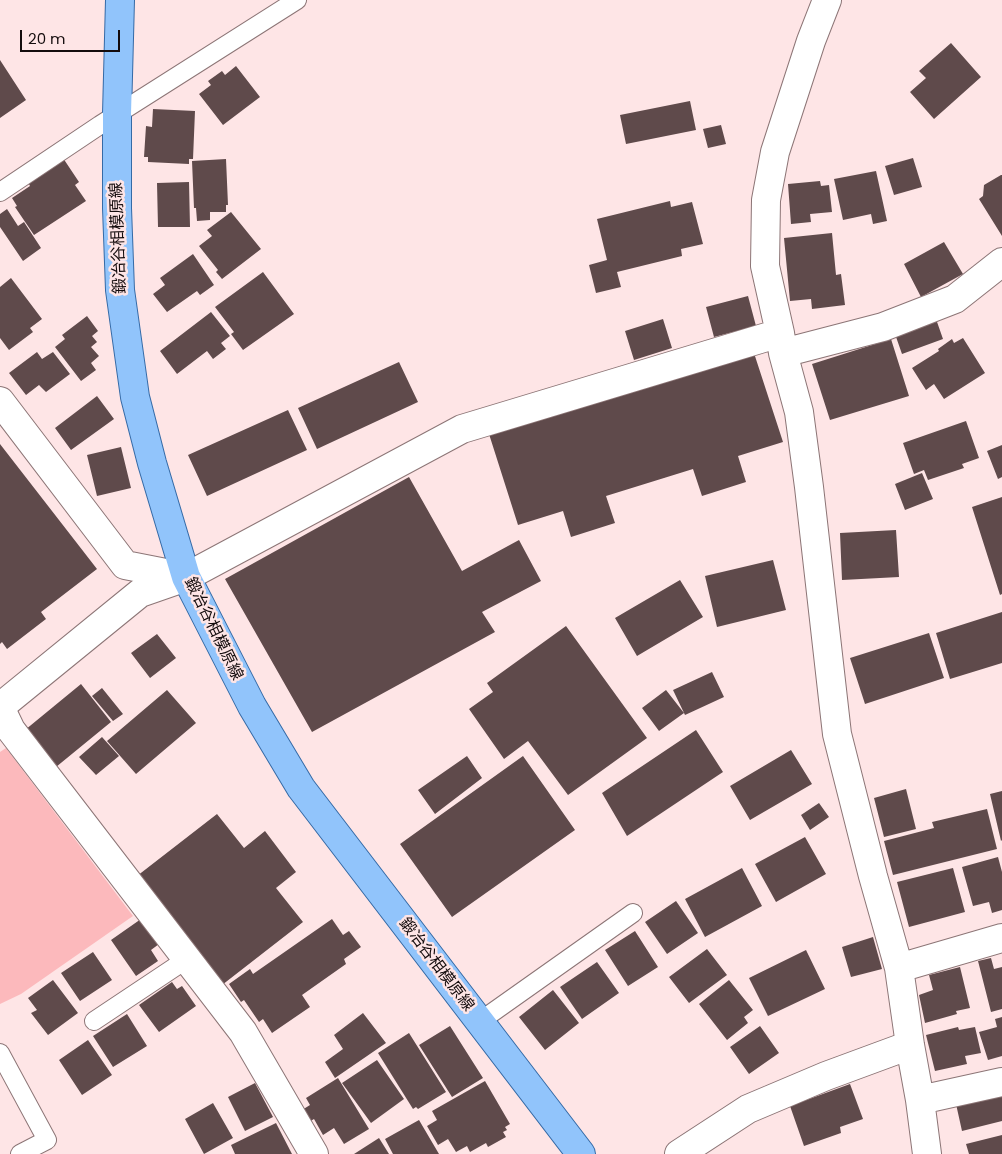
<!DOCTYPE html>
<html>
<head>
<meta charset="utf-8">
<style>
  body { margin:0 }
  #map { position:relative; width:1002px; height:1154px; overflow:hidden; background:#fee5e6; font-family:Poppins,sans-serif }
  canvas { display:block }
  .scale { position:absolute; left:20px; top:30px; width:100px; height:22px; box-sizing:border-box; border:2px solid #140c0d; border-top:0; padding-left:6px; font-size:15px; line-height:18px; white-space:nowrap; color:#140c0d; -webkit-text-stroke:4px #fee5e6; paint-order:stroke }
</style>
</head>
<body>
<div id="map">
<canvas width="1002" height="1154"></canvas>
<div class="scale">20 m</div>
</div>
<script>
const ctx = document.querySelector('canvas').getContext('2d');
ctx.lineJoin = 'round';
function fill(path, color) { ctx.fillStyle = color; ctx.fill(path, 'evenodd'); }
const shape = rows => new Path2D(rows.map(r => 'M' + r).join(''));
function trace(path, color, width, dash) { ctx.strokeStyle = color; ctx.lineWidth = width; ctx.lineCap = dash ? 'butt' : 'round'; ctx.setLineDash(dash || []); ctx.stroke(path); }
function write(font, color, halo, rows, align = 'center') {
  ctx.font = font + ' Poppins,"Noto Sans JP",sans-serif'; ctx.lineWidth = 5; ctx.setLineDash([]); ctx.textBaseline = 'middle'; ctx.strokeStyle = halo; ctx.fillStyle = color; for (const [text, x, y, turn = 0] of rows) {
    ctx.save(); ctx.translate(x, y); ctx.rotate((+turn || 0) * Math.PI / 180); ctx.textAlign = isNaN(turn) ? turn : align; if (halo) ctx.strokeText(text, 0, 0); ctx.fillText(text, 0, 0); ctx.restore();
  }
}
fill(shape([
  [6,748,133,916,21,994,0,1004,0,752]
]), '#fcb9bc');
fill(shape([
  [951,43,981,77,934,119,910,92,926,78,919,71],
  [0,60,26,100,0,118],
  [236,66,260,97,223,125,199,94,211,85,208,81,222,71,225,75],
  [690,101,696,130,626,144,620,115],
  [153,109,195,111,193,159,189,159,189,164,148,162,148,157,144,157,146,126,152,127],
  [721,125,726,144,708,148,703,129],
  [63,158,79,182,75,185,86,201,34,235,15,207,17,206,12,198,30,186,28,182],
  [913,158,922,187,894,195,885,166],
  [226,159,228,205,226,205,226,212,210,212,210,220,197,221,196,208,194,208,192,161],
  [876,171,887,221,873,224,871,214,843,220,834,179],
  [1001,175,1002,175,1002,236,979,199,983,196,984,185],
  [820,181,821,186,829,185,832,212,810,214,811,222,791,224,788,184],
  [189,182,190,227,158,227,157,183],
  [670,201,671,207,692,202,703,244,681,249,682,256,617,272,621,287,596,293,589,265,607,260,597,219],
  [7,209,18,226,24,222,41,248,23,261,0,227,0,214],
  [231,212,261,249,222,279,216,272,218,270,199,246,212,236,207,230],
  [832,233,836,275,841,274,845,305,812,309,811,299,790,301,784,238],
  [944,242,963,274,921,297,904,264],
  [193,254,214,285,200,295,197,291,167,312,153,294,165,285,160,278],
  [263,272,294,314,243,350,231,334,234,332,215,307],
  [11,278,42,319,30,328,33,332,9,350,0,338,0,287],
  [748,296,756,326,714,337,706,307],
  [211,312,230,336,221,343,226,349,213,359,207,351,177,374,160,351],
  [87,316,98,331,92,336,97,342,91,347,99,356,91,363,96,370,81,381,55,347,65,339,62,335],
  [663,319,672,348,634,360,625,331],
  [936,319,943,339,902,354,895,334],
  [963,338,985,373,944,399,934,384,926,390,912,368,939,351,938,349,952,339,954,343],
  [891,339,909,396,830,420,812,364],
  [753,350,783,442,738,456,746,482,702,496,693,469,606,496,615,523,571,537,563,511,518,525,489,434],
  [37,352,42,359,53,352,70,374,46,392,39,385,26,395,9,373],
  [399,362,418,402,317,449,298,408],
  [97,396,114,419,71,450,55,428],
  [288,410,307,450,207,496,188,455],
  [966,421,979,458,962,464,964,468,928,480,924,470,914,474,903,443],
  [0,444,97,569,41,612,46,619,7,649,2,642,0,644],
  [1002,445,1002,477,998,479,987,451],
  [121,447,131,488,97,496,87,455],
  [922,473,933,499,905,510,895,484],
  [409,477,462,571,519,540,541,581,482,612,495,632,312,732,225,579],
  [1002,497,1002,594,1000,595,972,507],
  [896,530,899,577,842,580,840,533],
  [773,560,786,610,717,627,705,576],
  [680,580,703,617,637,656,615,618],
  [1002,612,1002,663,950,679,936,633],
  [566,626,647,738,568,795,528,741,504,759,469,709,493,692,487,683],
  [929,633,944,678,865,704,850,658],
  [157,634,176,658,150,678,131,653],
  [712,672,724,697,685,715,673,690],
  [81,684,111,722,56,767,25,730],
  [102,688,123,714,113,721,92,696],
  [167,690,196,723,136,774,107,741],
  [666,690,684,713,659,731,642,708],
  [696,730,723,772,627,836,602,793],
  [102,737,119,756,96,775,79,757],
  [791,750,812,784,750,820,730,786],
  [467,756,482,778,435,814,418,790],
  [523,756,575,830,452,917,400,844],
  [906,789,916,829,884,837,874,798],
  [1002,791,1002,840,1001,841,990,794],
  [819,803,829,817,810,830,801,815],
  [987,809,997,849,893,875,884,841,934,828,932,822],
  [217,814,244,848,265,831,296,872,276,888,303,922,222,985,137,876],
  [805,837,826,874,776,902,755,864],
  [998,857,1002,872,1002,910,992,913,989,902,973,906,962,867],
  [742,868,762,906,705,937,685,899],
  [953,868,965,912,909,927,897,882],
  [676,901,698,933,667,954,645,922],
  [141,919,159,944,151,950,158,961,136,976,111,940],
  [332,919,343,935,349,931,361,947,344,959,346,964,302,995,310,1007,272,1033,263,1019,259,1022,244,1000,241,1002,229,984,250,969,253,974],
  [635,931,658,967,628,986,605,950],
  [873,937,882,969,851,977,842,947],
  [707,949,727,975,689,1003,669,977],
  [806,950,825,989,768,1016,749,978],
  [93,952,112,980,80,1001,61,973],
  [991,958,994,969,1002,967,1002,1009,991,1012,978,961],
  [597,962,619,993,582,1019,560,987],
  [960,967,970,1008,956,1011,957,1014,925,1023,919,995,933,990,929,975],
  [53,980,78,1013,48,1035,31,1013,37,1010,28,998],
  [729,980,753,1010,744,1017,748,1023,727,1040,699,1004],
  [172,982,177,989,182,986,196,1006,159,1032,139,1005],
  [553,990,579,1023,545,1050,519,1017],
  [363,1013,386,1043,335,1078,325,1062,343,1049,334,1035],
  [127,1014,147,1046,113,1067,93,1036],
  [1002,1017,1002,1056,988,1060,979,1032,997,1027,995,1019],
  [450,1026,483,1078,452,1097,419,1045],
  [760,1026,779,1053,749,1074,730,1047],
  [958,1027,959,1030,975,1027,981,1053,965,1056,967,1064,935,1071,926,1035],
  [409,1033,446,1092,418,1109,416,1107,413,1109,378,1053],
  [88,1040,112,1075,82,1095,59,1060],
  [377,1060,404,1099,371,1123,342,1083],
  [338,1078,369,1129,344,1144,334,1128,323,1135,314,1119,309,1122,302,1110,310,1105,306,1098],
  [485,1081,510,1124,505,1127,507,1130,503,1132,506,1137,488,1147,486,1143,470,1152,467,1146,456,1152,448,1139,438,1145,427,1126,437,1120,432,1111],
  [255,1083,273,1117,245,1131,228,1097],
  [850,1084,863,1119,840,1127,841,1133,804,1146,790,1106],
  [1002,1093,1002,1121,962,1131,956,1104],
  [213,1103,233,1138,204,1154,185,1119],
  [419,1120,439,1154,393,1154,385,1139],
  [276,1123,292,1154,235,1154,231,1145],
  [1002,1135,1002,1154,969,1154,966,1144],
  [379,1138,389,1154,354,1154]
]), '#5f4a4b');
const service = shape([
  [0,192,100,125,297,0],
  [94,1021,187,959],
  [479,1022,633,913],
  [0,1053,47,1140,20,1154]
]);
const minor = shape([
  [827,0,811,41,775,152,766,200,765,266,780,333,783,353,799,412,809,487,837,734,873,876,899,968,910,1045,920,1100,927,1154],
  [783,353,883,327,955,299,1002,262],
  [0,401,125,565,186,577,462,429,780,333],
  [0,707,11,730,243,1032,314,1154],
  [899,968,1002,938],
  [920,1100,1002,1082],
  [679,1154,748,1109,826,1076,910,1045]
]);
const tertiary = shape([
  [0,707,140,593,186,577]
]);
const primary = shape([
  [120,0,117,114,117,208,120,290,135,397,152,463,186,577,252,706,301,788,581,1154]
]);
trace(service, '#8c7576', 20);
trace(minor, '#8c7576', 30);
trace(tertiary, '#8c7576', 30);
trace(primary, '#356aa6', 30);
trace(service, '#fff', 18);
trace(minor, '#fff', 28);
trace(tertiary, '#fff', 28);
trace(primary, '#91c4fb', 28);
write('16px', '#140c0d', '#fee5e6', [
  ["鍛冶谷相模原線",119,238,-92],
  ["鍛冶谷相模原線",213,629,64],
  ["鍛冶谷相模原線",436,965,53]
]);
</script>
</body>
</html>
